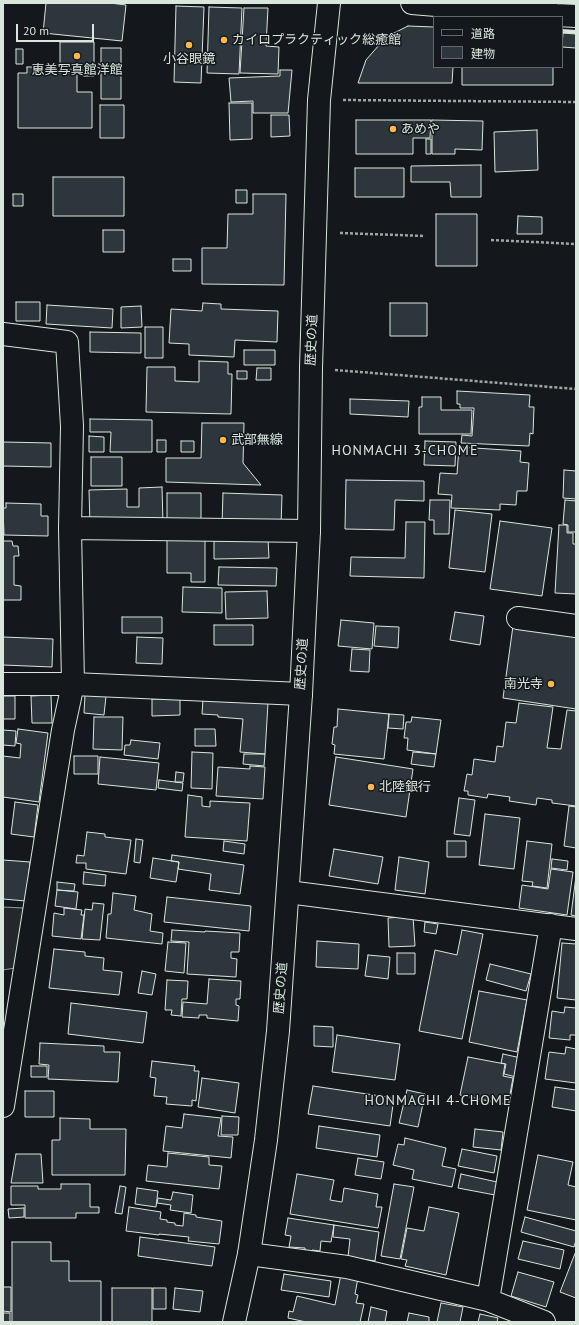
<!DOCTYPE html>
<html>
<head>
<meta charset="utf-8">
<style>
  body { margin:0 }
  #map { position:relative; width:579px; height:1325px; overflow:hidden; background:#14181c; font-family:"PT Sans","Noto Sans JP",sans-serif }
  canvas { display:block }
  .frame { position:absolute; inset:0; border:4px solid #d8e6dc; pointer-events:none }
  .legend { position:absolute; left:433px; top:16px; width:130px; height:52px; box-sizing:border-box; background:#14181c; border:1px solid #626a69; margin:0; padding:5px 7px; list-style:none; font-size:12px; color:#d8e6dc }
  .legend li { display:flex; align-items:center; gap:8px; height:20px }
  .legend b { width:20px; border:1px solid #626a69 }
  .scale { position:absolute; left:16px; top:24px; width:78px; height:18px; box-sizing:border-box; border:2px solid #d8e6dc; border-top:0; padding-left:5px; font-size:12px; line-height:14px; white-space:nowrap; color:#d8e6dc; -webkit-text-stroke:3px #14181c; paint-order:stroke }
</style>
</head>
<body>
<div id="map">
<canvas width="579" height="1325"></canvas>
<div class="frame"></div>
<ul class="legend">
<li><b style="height:5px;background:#14181c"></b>道路</li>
<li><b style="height:11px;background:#2c363c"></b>建物</li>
</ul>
<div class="scale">20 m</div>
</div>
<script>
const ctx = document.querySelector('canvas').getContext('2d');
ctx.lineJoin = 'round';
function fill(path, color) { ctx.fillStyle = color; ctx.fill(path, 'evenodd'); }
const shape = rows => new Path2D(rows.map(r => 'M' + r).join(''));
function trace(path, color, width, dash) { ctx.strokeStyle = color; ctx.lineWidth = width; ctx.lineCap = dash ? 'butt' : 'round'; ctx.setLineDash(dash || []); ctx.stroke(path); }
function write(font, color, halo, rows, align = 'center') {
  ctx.font = font + ' "PT Sans","Noto Sans JP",sans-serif'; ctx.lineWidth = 3; ctx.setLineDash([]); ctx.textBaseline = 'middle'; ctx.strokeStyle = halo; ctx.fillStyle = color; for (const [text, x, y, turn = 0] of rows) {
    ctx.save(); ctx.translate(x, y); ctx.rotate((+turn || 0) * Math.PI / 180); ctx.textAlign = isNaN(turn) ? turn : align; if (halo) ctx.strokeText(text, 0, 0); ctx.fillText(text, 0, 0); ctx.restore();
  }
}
const parking = shape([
  [3,907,24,908,15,968,3,970,3,907]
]);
fill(parking, '#24282b');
trace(parking, '#939e99', 1);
const building = shape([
  [46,3,110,3,126,5,122,41,43,33,46,3],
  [176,6,204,7,201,83,174,82,176,6],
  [209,7,242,8,239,74,207,73,209,7],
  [244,8,268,8,266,46,279,47,278,74,240,73,244,8],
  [408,26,434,27,434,67,453,67,452,83,358,83,366,60,386,37,408,26],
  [563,33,576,34,576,48,562,47,563,33],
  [60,42,94,42,94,76,83,76,83,70,60,70,60,42],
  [101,48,121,48,121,99,101,99,101,48],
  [16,49,23,49,23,64,16,64,16,49],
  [27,67,37,67,37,73,77,73,77,92,92,92,92,128,18,128,18,73,27,73,27,67],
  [462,67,553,67,553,85,462,85,462,67],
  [280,70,292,70,288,113,253,113,253,101,231,102,229,78,280,76,280,70],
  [229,103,252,103,252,139,230,140,229,103],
  [100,105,124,105,124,138,100,138,100,105],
  [271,115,289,115,290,136,271,137,271,115],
  [356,120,431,120,430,138,413,138,413,154,356,154,356,120],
  [432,120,483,121,482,150,455,149,455,154,432,154,432,120],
  [537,130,538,170,495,172,494,132,537,130],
  [426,139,431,139,431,154,426,154,426,139],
  [481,165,481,197,451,197,450,182,411,182,411,166,481,165],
  [355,168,404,168,404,197,355,197,355,168],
  [53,177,124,177,124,216,53,216,53,177],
  [236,190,247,190,247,203,236,203,236,190],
  [13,194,23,194,23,206,13,206,13,194],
  [253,194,286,194,284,285,202,284,202,248,227,248,228,214,253,214,253,194],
  [436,214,477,214,477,266,436,266,436,214],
  [518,216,542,217,542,234,517,234,518,216],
  [103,230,124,230,124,252,103,252,103,230],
  [173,259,191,259,191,271,173,271,173,259],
  [16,302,40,302,40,321,16,321,16,302],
  [203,303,221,304,221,309,278,311,277,342,235,340,234,357,189,355,189,344,169,343,171,309,202,311,203,303],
  [390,303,427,303,427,336,390,336,390,303],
  [47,305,113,309,112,328,46,324,47,305],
  [141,306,142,327,121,328,121,307,141,306],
  [145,327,163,327,163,358,145,358,145,327],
  [90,332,141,333,141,353,90,352,90,332],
  [244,350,275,350,275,365,244,365,244,350],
  [199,361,228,362,228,374,232,374,231,414,146,412,147,367,175,367,175,381,199,382,199,361],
  [257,368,271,368,271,380,256,380,257,368],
  [237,371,247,371,247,379,237,379,237,371],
  [457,391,530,395,529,407,534,407,533,434,530,433,529,446,461,443,462,435,472,436,474,408,460,408,460,404,457,404,457,391],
  [422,397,441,397,441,410,472,410,471,434,419,434,419,407,422,407,422,397],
  [350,399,409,401,408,417,350,414,350,399],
  [90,419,152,420,152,452,110,452,111,432,90,432,90,419],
  [202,423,244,423,243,463,261,485,166,482,166,458,201,458,202,423],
  [89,436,104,437,104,452,89,452,89,436],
  [157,440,166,440,166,452,157,452,157,440],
  [181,441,194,441,194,452,181,452,181,441],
  [425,441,456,442,455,466,424,465,425,441],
  [3,442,51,443,51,467,3,466,3,442],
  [459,447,521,451,520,462,529,463,527,491,517,491,516,505,500,504,500,510,451,508,452,495,438,494,440,473,457,474,459,447],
  [91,457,122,457,122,486,91,486,91,457],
  [564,470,576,471,576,499,563,498,564,470],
  [346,480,424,481,424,501,395,500,394,530,345,529,346,480],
  [162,487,163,523,90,525,89,490,127,489,127,507,139,507,139,488,162,487],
  [167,493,201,493,201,521,167,521,167,493],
  [223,493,282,495,281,526,222,525,223,493],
  [430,500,450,500,449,534,434,534,434,520,429,520,430,500],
  [565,500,576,501,576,532,568,532,568,525,563,524,565,500],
  [6,503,41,504,41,516,48,516,48,536,4,535,3,508,6,508,6,503],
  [455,510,492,514,485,572,449,568,455,510],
  [500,521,552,528,542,596,490,589,500,521],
  [406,522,425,522,424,578,350,576,351,557,405,558,406,522],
  [559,525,567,525,567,533,573,533,573,544,576,544,576,594,555,593,559,525],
  [167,534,205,534,205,582,191,582,191,573,167,573,167,534],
  [268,539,269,558,214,559,214,540,268,539],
  [3,541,12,541,13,546,18,546,19,556,14,556,14,585,21,586,21,600,3,600,3,541],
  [219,567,277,568,276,586,218,585,219,567],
  [183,587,222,588,222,613,182,612,183,587],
  [267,591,268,618,226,619,225,592,267,591],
  [455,612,484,616,480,645,450,640,455,612],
  [122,617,162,617,162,633,122,633,122,617],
  [341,620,374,623,372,649,338,646,341,620],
  [214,625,253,625,253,645,214,645,214,625],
  [376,626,399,627,398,648,374,646,376,626],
  [513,626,576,635,576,709,503,698,513,626],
  [3,637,53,639,52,667,3,665,3,637],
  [137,637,163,638,162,664,136,663,137,637],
  [352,649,370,650,369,672,350,671,352,649],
  [51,695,52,723,32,723,31,696,51,695],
  [85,695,106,696,104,715,84,713,85,695],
  [3,696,15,696,15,719,3,719,3,696],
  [152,699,180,699,180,715,152,716,152,699],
  [203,699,268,703,265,754,240,752,243,719,218,717,218,715,202,714,203,699],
  [519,703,553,707,547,748,561,749,567,710,576,711,576,806,552,803,552,800,537,798,536,805,509,801,510,797,488,794,487,798,468,795,468,791,464,791,467,774,472,775,474,759,495,762,497,746,503,747,506,722,516,723,519,703],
  [338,709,389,714,384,759,334,754,335,745,332,744,334,727,337,727,338,709],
  [389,714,404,715,403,729,388,728,389,714],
  [94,717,123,717,122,750,93,749,94,717],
  [412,717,441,720,436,754,407,750,408,738,404,738,406,722,411,722,412,717],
  [18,729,48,733,39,802,3,797,3,756,20,758,21,744,16,743,18,729],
  [195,729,215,729,216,746,195,746,195,729],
  [3,730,16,731,15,746,3,745,3,730],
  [131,740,160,743,158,759,124,755,125,745,130,745,131,740],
  [192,752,213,753,212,789,191,788,192,752],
  [413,752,436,754,434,767,411,764,413,752],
  [244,754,265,754,264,766,243,764,244,754],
  [74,756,98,756,98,774,74,774,74,756],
  [100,757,159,763,156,790,98,784,100,757],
  [336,757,413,769,406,817,329,805,336,757],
  [250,766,265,767,263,799,216,796,218,767,250,769,250,766],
  [176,772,184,773,183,782,175,782,176,772],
  [159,780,183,783,182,791,158,788,159,780],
  [188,795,202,797,202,806,210,807,210,801,250,803,247,841,185,837,188,795],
  [459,798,475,800,470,836,454,834,459,798],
  [15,802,38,805,34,837,11,834,15,802],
  [569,806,576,807,576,848,564,846,569,806],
  [485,814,520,818,514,869,479,865,485,814],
  [87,832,105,834,105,837,131,840,126,874,86,869,86,863,76,863,77,855,84,856,87,832],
  [136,839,143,840,140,863,134,862,136,839],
  [224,841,245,844,244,854,223,851,224,841],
  [447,841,466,841,466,857,447,857,447,841],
  [527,841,552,844,547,888,532,886,533,882,522,881,527,841],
  [334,849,383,857,378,884,329,876,334,849],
  [172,855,244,865,240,894,209,890,211,874,178,869,179,862,171,861,172,855],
  [399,857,429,862,425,894,395,890,399,857],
  [153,858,179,862,176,882,150,878,153,858],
  [552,859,568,861,567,870,551,868,552,859],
  [3,860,30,862,26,901,3,899,3,860],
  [551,869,573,872,567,915,519,908,522,885,548,889,551,869],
  [84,872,106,875,105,886,83,884,84,872],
  [576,876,576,916,571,915,576,876],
  [57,882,75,884,74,891,57,890,57,882],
  [57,890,78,892,76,909,55,906,57,890],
  [113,893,136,896,134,910,152,914,150,931,163,933,162,944,106,938,108,914,111,914,113,893],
  [167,897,251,906,249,931,164,922,167,897],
  [93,903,104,904,100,940,82,939,85,909,92,910,93,903],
  [64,908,82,910,81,915,84,915,81,939,52,936,54,913,64,915,64,908],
  [413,916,415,946,389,947,388,918,413,916],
  [425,922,438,924,436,934,424,932,425,922],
  [172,930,205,932,205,931,240,933,239,952,231,952,231,958,237,959,236,977,187,974,189,942,171,941,172,930],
  [462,930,483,934,462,1039,419,1031,435,950,457,955,462,930],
  [317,941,359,944,358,969,316,967,317,941],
  [168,942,186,943,184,973,165,971,168,942],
  [562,943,576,944,576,1000,557,998,562,943],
  [54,949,85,952,85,956,104,958,103,970,122,972,119,995,49,988,54,949],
  [397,953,415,953,415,974,397,974,397,953],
  [368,955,390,957,388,979,365,976,368,955],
  [490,964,531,974,526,991,486,980,490,964],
  [142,971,156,974,152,995,138,993,142,971],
  [209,979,241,981,240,999,236,999,236,1005,239,1006,238,1021,207,1018,207,1015,199,1015,199,1018,182,1017,183,1002,207,1004,209,979],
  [167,980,188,981,187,999,182,999,181,1016,171,1015,172,1010,165,1010,167,980],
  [479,991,527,1000,517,1052,469,1042,479,991],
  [71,1003,147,1012,143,1043,68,1034,71,1003],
  [565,1007,576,1008,576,1035,570,1035,570,1040,549,1038,552,1011,564,1013,565,1007],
  [314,1026,333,1027,333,1047,314,1046,314,1026],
  [337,1035,400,1044,395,1080,332,1072,337,1035],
  [40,1043,104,1046,104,1052,120,1052,118,1082,48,1079,49,1065,39,1064,40,1043],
  [566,1047,576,1049,576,1083,545,1079,549,1052,565,1054,566,1047],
  [503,1054,521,1058,516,1077,504,1074,506,1064,501,1063,503,1054],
  [468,1057,505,1064,503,1076,513,1078,508,1105,460,1095,468,1057],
  [152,1061,195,1066,194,1071,199,1071,196,1101,192,1100,192,1106,166,1104,167,1097,154,1096,156,1078,150,1077,152,1061],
  [31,1066,47,1066,47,1077,31,1077,31,1066],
  [202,1078,239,1083,235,1113,198,1107,202,1078],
  [313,1086,394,1098,390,1126,308,1114,313,1086],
  [555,1087,576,1090,576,1111,552,1107,555,1087],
  [407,1090,425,1094,418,1127,399,1123,407,1090],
  [25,1091,54,1091,54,1117,25,1117,25,1091],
  [184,1114,221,1118,218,1136,233,1137,231,1158,163,1151,166,1126,182,1128,184,1114],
  [222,1116,239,1117,238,1135,221,1135,222,1116],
  [60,1118,90,1119,90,1129,126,1129,125,1175,52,1175,52,1140,60,1140,60,1118],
  [319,1126,380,1135,377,1157,316,1148,319,1126],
  [475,1129,503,1132,501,1150,473,1147,475,1129],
  [405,1138,446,1148,442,1166,456,1169,452,1187,412,1179,414,1170,393,1165,398,1144,404,1145,405,1138],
  [462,1149,497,1156,494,1173,458,1166,462,1149],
  [168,1153,209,1157,209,1165,222,1166,219,1189,146,1181,148,1165,167,1167,168,1153],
  [16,1154,41,1154,43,1183,11,1183,16,1154],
  [538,1155,573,1162,568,1185,576,1187,576,1220,527,1210,538,1155],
  [358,1158,384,1162,381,1179,355,1175,358,1158],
  [297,1174,334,1180,330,1200,342,1202,344,1188,378,1194,376,1207,382,1207,378,1228,290,1214,297,1174],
  [461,1174,497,1182,495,1195,458,1188,461,1174],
  [61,1184,90,1184,90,1207,99,1207,99,1213,76,1213,76,1218,25,1218,25,1205,11,1205,11,1186,38,1186,38,1189,61,1189,61,1184],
  [394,1184,414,1187,400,1259,381,1256,394,1184],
  [120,1186,126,1187,122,1214,115,1213,120,1186],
  [137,1188,158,1191,156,1207,135,1204,137,1188],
  [173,1192,193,1195,191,1213,170,1210,171,1205,157,1203,158,1198,171,1200,173,1192],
  [129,1207,161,1212,160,1219,167,1220,167,1222,175,1223,175,1225,183,1226,184,1213,196,1215,196,1217,222,1221,219,1244,188,1241,189,1237,159,1234,159,1235,126,1231,129,1207],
  [429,1207,459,1213,446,1275,405,1266,407,1260,401,1259,407,1228,424,1231,429,1207],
  [24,1208,24,1217,9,1218,8,1209,24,1208],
  [525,1217,576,1231,576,1240,574,1247,521,1232,525,1217],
  [288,1218,334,1225,331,1242,321,1241,320,1251,312,1250,312,1252,305,1250,305,1248,289,1247,291,1236,285,1235,288,1218],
  [334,1225,379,1232,375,1261,348,1257,350,1239,333,1237,334,1225],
  [140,1237,215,1247,212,1266,138,1256,140,1237],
  [523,1241,564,1250,560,1269,518,1259,523,1241],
  [12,1242,51,1242,51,1261,69,1261,69,1281,101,1281,101,1322,12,1322,12,1242],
  [576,1251,576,1298,560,1292,576,1251],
  [518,1272,554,1282,546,1307,511,1296,518,1272],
  [284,1274,331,1281,329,1297,281,1290,284,1274],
  [341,1274,358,1278,355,1294,358,1295,356,1303,364,1304,360,1322,306,1322,288,1318,289,1311,293,1312,297,1296,335,1305,341,1274],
  [3,1287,11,1287,11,1312,3,1311,3,1287],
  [112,1288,152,1288,152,1322,112,1322,112,1288],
  [153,1288,166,1288,166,1309,153,1309,153,1288],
  [175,1288,203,1291,200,1312,173,1309,175,1288],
  [441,1303,463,1307,460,1322,437,1322,441,1303],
  [371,1307,387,1311,385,1322,368,1322,371,1307],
  [3,1313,10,1313,10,1322,3,1322,3,1313],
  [409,1313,429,1317,429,1322,407,1322,409,1313],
  [480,1314,498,1318,497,1322,478,1322,480,1314]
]);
fill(building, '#2c363c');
trace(building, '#d8e6dc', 1);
const street = shape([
  [3,334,67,342,72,426,70,528,73,684,63,730,3,1106],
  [70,528,309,531],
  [518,618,576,626],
  [3,684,73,684,301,694],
  [288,892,576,929],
  [249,1254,347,1267,488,1300,544,1322],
  [488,1300,551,925]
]);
const secondary = shape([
  [234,1322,249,1254,266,1140,278,1031,301,694,309,531,311,368,319,100,329,3]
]);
const highway = shape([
  [412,3,556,15,576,16]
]);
trace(street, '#d8e6dc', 24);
trace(secondary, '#d8e6dc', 24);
trace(highway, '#d8e6dc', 24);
trace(shape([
  [343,100,576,102],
  [340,233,425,236],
  [491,240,576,244],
  [335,370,576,389]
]), '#9da8a2', 2.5, [3, 2]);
trace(street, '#14181c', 22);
trace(secondary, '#14181c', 22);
trace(highway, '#14181c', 22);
trace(shape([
  [562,30,576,31],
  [562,32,576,33]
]), '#d8e6dc', 2);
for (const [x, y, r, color] of [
  [224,40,4,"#ffb74d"],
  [189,45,4,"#ffb74d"],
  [77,56,4,"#ffb74d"],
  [393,129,4,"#ffb74d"],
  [223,440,4,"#ffb74d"],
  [551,684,4,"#ffb74d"],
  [371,787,4,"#ffb74d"]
]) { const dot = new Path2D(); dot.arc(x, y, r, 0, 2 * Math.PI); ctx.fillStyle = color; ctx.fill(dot); trace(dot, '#14181c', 1.5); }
write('13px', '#d8e6dc', '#14181c', [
  ["カイロプラクティック総癒館",232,40],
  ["小谷眼鏡",189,59,"center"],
  ["恵美写真館洋館",77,70,"center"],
  ["あめや",401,129],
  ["武部無線",231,440],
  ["南光寺",543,684,"right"],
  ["北陸銀行",379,787]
], 'left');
write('13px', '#d8e6dc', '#14181c', [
  ["歴史の道",312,340,-88],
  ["歴史の道",302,664,-87],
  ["歴史の道",281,988,-86]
]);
ctx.letterSpacing = '1px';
write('14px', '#d8e6dc', '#14181c', [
  ["HONMACHI 3-CHOME",405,451],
  ["HONMACHI 4-CHOME",438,1101]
]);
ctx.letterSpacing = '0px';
</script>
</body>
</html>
